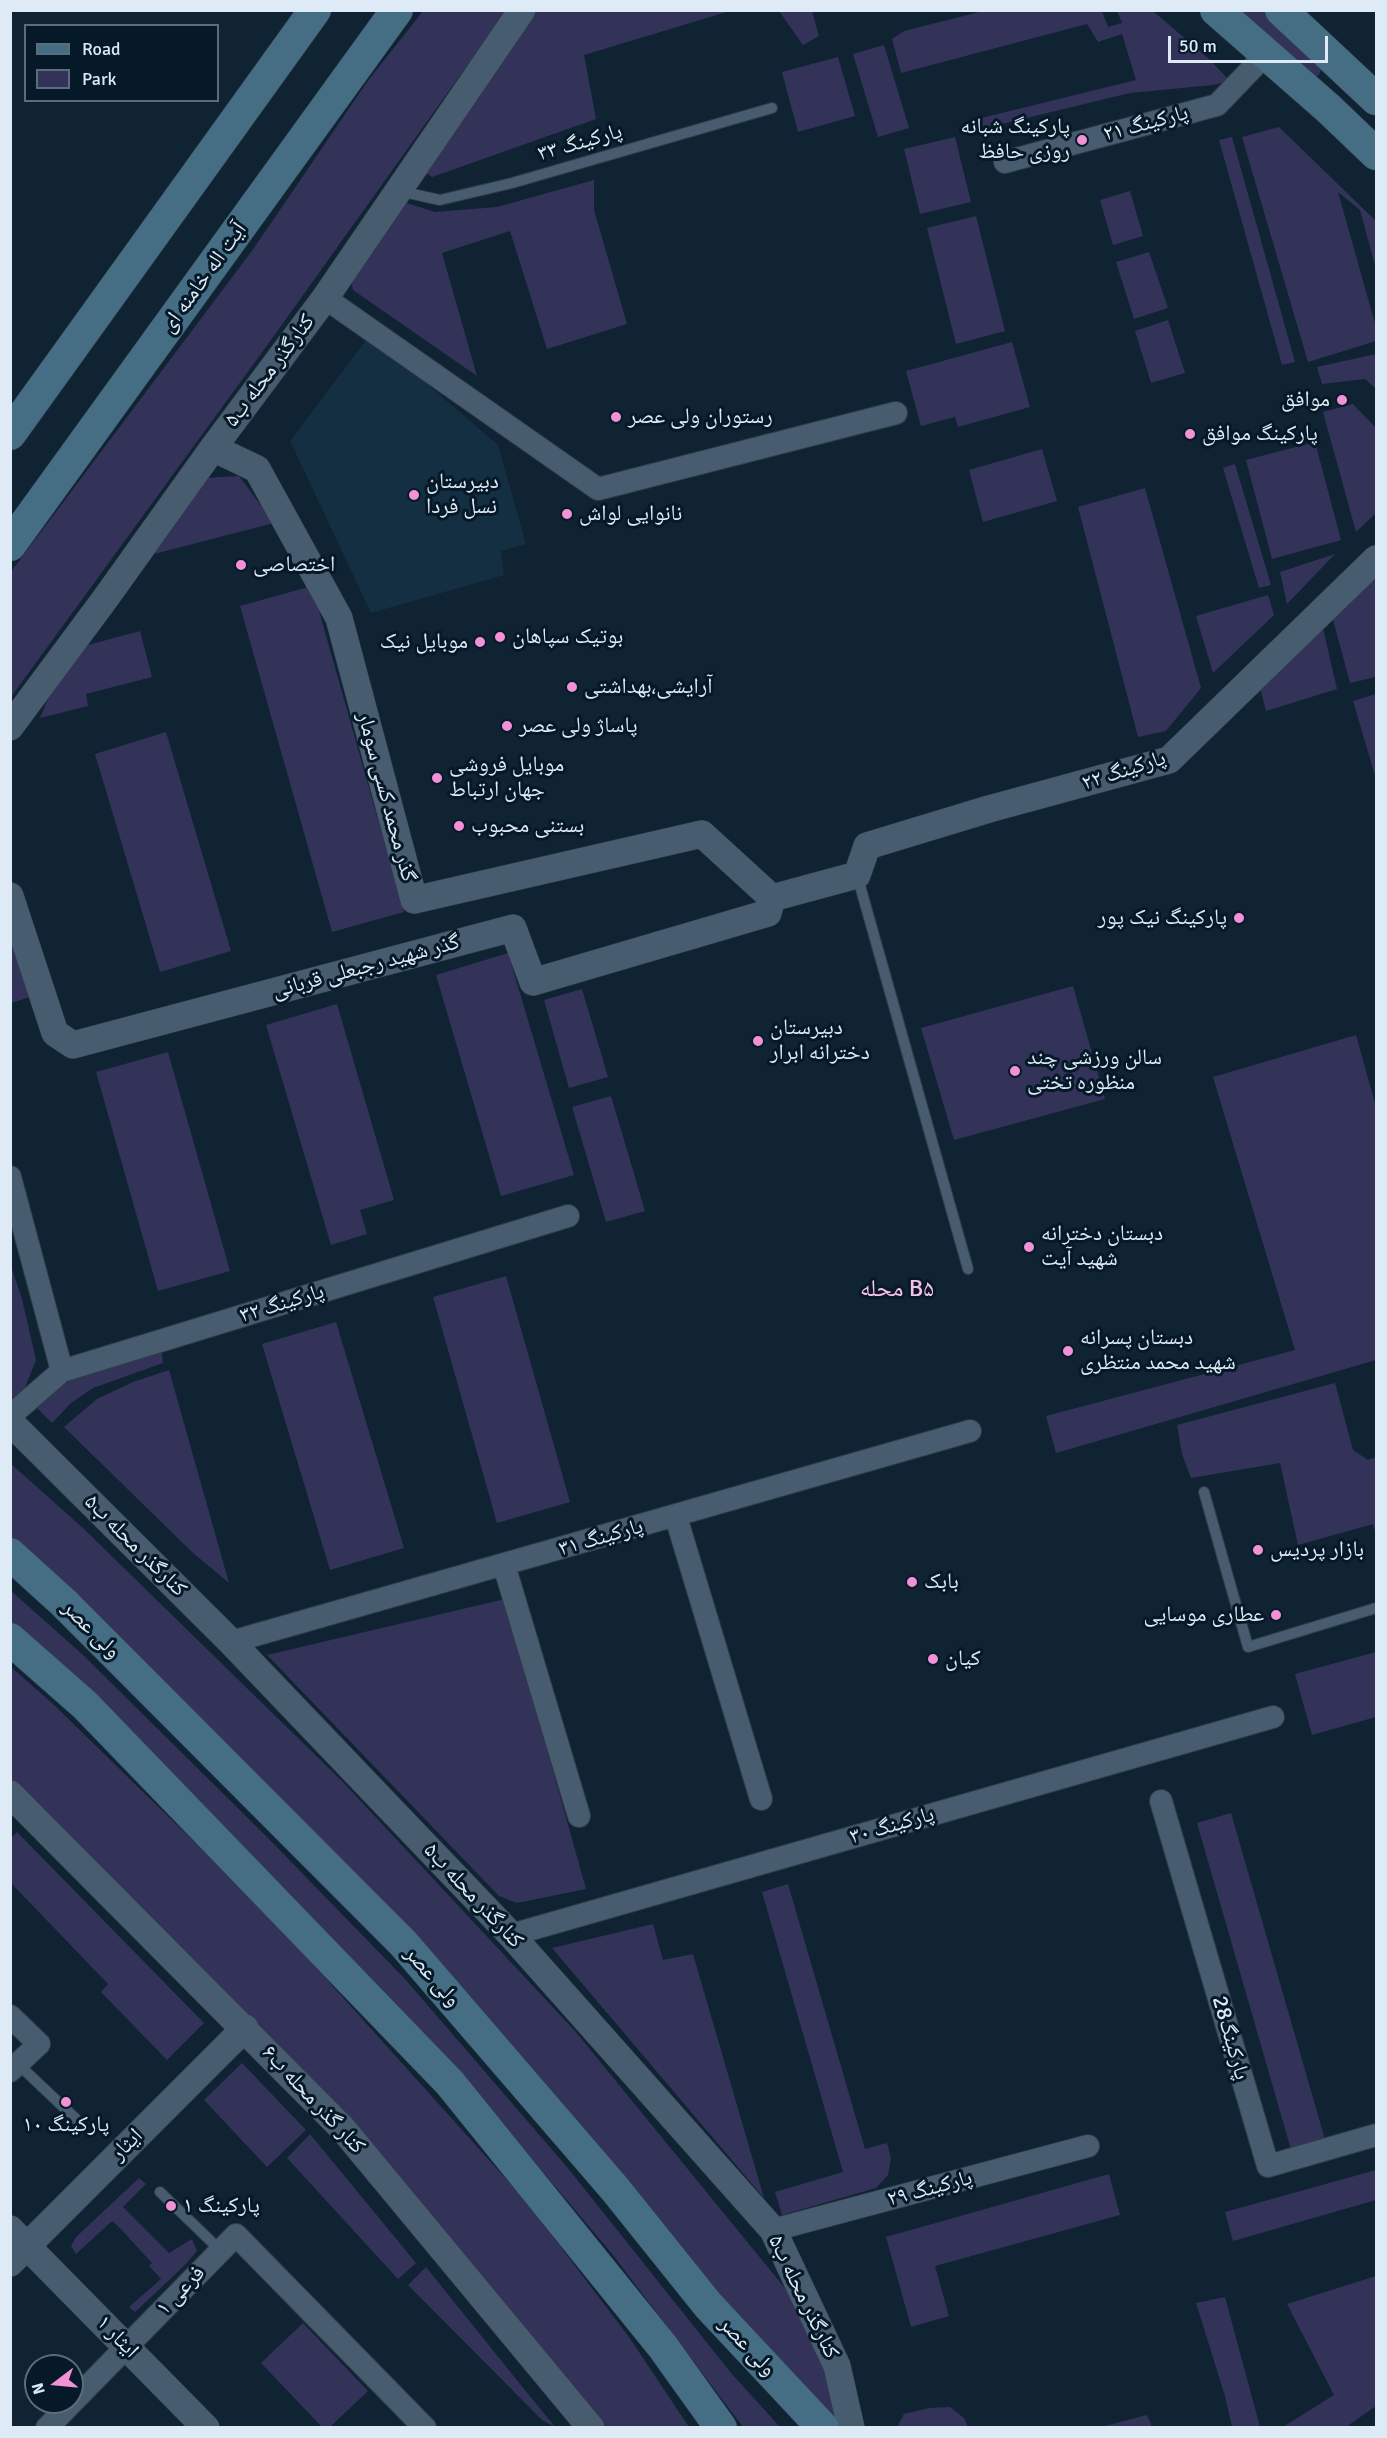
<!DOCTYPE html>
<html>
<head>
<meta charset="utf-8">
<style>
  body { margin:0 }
  #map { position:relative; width:1387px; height:2438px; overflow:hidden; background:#0f2332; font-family:Signika,sans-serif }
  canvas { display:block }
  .frame { position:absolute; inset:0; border:12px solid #deeaf5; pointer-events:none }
  .legend { position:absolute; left:24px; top:24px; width:195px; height:78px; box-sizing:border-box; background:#061928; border:2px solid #5c6d7a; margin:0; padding:8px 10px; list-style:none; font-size:18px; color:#deeaf5 }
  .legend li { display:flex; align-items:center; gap:12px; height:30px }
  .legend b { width:30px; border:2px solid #5c6d7a }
  .north { position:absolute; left:24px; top:2354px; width:60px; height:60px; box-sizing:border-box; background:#061928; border:2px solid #5c6d7a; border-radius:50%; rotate:254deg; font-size:16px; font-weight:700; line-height:24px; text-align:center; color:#deeaf5 }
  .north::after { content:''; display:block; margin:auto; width:21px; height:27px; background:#f391d6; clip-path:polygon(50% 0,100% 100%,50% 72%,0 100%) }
  .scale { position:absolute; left:1168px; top:36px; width:160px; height:27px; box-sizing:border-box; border:3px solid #deeaf5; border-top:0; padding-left:8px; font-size:18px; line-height:21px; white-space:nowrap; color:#deeaf5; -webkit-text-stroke:4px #061928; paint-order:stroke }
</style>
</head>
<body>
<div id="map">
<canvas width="1387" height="2438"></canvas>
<div class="frame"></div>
<ul class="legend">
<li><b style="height:8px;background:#456d83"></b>Road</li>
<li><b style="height:16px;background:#33335a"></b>Park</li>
</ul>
<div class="north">N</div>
<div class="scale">50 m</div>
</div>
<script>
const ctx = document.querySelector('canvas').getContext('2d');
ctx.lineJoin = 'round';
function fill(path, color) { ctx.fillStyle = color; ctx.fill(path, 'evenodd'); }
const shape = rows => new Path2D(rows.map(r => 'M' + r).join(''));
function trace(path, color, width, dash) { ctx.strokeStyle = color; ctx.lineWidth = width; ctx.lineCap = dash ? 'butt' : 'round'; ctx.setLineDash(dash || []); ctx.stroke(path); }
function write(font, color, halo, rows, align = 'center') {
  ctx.font = font + ' Signika,"Noto Naskh Arabic",sans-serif'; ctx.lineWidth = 6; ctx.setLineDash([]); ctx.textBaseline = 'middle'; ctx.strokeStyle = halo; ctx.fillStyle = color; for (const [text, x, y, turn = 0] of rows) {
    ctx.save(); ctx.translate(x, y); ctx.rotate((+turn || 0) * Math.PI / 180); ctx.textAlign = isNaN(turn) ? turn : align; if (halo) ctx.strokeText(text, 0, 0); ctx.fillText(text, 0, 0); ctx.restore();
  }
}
fill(shape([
  [370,335,498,445,526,544,501,551,504,575,371,613,290,441]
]), '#142e42');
fill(shape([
  [423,11,506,11,271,340,11,697,10,573,254,248,367,82],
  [537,11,730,11,584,55,596,119,432,177,419,168],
  [779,11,812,11,819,36,803,45],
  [983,11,1102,11,1108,27,1122,23,1117,11,1153,11,1209,59,1230,81,1213,85,1130,93,969,132,969,121,1136,80,1122,34,1098,42,1087,24,901,73,892,39,904,31],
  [1229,11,1265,11,1324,64,1318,76,1307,78],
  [884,45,909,128,878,137,853,54],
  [838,57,855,116,798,132,782,72],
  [1279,127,1376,221,1376,269,1360,210,1338,192,1376,327,1376,341,1308,362,1242,137],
  [955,137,971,202,920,214,904,149],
  [1232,137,1295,362,1282,365,1219,140],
  [594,180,594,210,627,324,547,349,510,231,442,253,477,376,353,290,350,273,407,203,435,212,497,207],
  [1130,191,1143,236,1113,245,1100,200],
  [976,216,1005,331,956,344,927,228],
  [1149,252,1168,308,1134,319,1116,262],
  [1168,320,1185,373,1151,383,1135,331],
  [1012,342,1030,407,958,427,955,417,921,426,906,371],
  [1376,354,1376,389,1365,379,1322,384,1317,367],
  [1353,404,1376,428,1376,513,1356,532,1323,412],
  [1315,442,1341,540,1272,559,1246,460],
  [1042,449,1057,501,983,522,969,470],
  [1235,464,1271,585,1259,588,1223,468],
  [239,476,274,523,154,554,206,478],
  [1145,488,1201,688,1166,731,1138,737,1078,507],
  [1335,554,1287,604,1280,572],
  [1376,574,1376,677,1350,683,1332,616],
  [312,586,404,912,332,932,240,606],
  [1268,595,1274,615,1213,673,1196,616],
  [1322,624,1337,689,1266,711,1259,684],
  [140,631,152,677,86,694,88,706,40,718,50,694,70,662,88,645],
  [1376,694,1376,779,1353,701],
  [166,732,231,951,160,972,95,754],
  [10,933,30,997,11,1003,10,1003],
  [508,953,574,1175,501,1196,436,975],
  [1073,986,1105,1099,954,1140,921,1028],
  [582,989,608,1077,569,1088,544,1000],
  [337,1004,394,1200,360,1210,367,1234,331,1245,266,1025],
  [1356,1035,1376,1107,1376,1360,1056,1453,1046,1416,1295,1350,1213,1077],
  [168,1052,230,1271,158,1291,96,1072],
  [611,1096,645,1211,606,1222,572,1107],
  [10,1263,22,1299,36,1360,24,1390,11,1400],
  [506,1276,570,1502,497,1523,433,1297],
  [336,1322,404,1548,330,1570,262,1344],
  [161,1344,163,1363,93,1388,71,1403,52,1423,37,1408,57,1389,81,1374],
  [169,1370,229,1583,192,1552,64,1427,97,1399,133,1382],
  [1335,1383,1353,1450,1368,1460,1376,1457,1376,1535,1373,1524,1298,1545,1280,1463,1191,1478,1182,1454,1177,1425],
  [10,1463,84,1529,342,1781,575,2031,793,2298,838,2399,841,2427,11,1543],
  [10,1590,82,1654,268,1838,405,1979,567,2167,731,2373,780,2427,743,2427,613,2255,451,2063,297,1901,112,1717,11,1623],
  [505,1599,586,1889,517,1903,499,1896,267,1655],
  [1376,1652,1376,1717,1312,1735,1295,1674],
  [10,1666,53,1704,267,1913,525,2200,629,2337,689,2427,602,2427,64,1832,11,1780],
  [1231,1813,1326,2143,1292,2153,1197,1823],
  [17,1832,204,2023,167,2060,101,1992,108,1984,11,1883,11,1838],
  [788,1884,865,2149,887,2143,891,2158,888,2175,876,2188,782,2215,775,2192,843,2172,762,1892],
  [653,1924,663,1960,693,1954,764,2198,552,1948],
  [242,2063,306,2130,267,2167,204,2100],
  [310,2134,416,2263,398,2279,287,2158],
  [1376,2170,1376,2200,1233,2241,1225,2212],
  [1109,2174,1120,2215,935,2266,949,2316,911,2327,886,2237],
  [139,2178,146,2184,123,2207,169,2253,192,2239,197,2251,185,2265,135,2312,129,2307,161,2279,149,2266,152,2263,118,2226,112,2221,76,2254,71,2246,76,2237],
  [426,2267,520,2384,555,2427,542,2420,408,2285],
  [1376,2276,1376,2406,1346,2427,1283,2427,1334,2395,1287,2304],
  [1225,2297,1260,2427,1232,2427,1225,2396,1196,2303],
  [303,2323,368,2391,330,2427,322,2427,261,2363],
  [950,2407,964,2418,968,2427,897,2427,904,2414,929,2408],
  [1147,2415,1152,2427,1101,2427]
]), '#33335a');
const service = shape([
  [399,191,440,200,512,183,772,108],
  [857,875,968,1269],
  [1204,1492,1248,1647,1376,1608],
  [18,2064,76,2119],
  [160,2192,220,2250]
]);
const minor = shape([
  [1005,162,1217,105,1267,53],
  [325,298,598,489,896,413],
  [10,1177,62,1371],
  [10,1416,62,1371,568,1216],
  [676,1517,761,1799],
  [504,1565,579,1816],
  [231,1642,970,1431],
  [1161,1801,1268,2166,1376,2135],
  [511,1935,1273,1717],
  [10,2016,39,2044,10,2071],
  [773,2230,1088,2146],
  [47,2428,236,2235,425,2428]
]);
const tertiary = shape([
  [213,448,257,469,339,618,414,900,702,834,772,898,857,875,867,846,989,809,1169,760,1376,559],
  [10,727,105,599,213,448,325,298,522,10],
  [10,896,55,1033,73,1045,513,928,533,982,768,913,772,898],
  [10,1422,231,1642,511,1935,773,2230,837,2366,851,2428],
  [10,1794,343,2129,591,2428],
  [10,2229,206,2428],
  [10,2263,245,2028]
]);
const secondary = shape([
  [1216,10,1329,109,1376,154],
  [1281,10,1376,99],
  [10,434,315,10],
  [10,545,397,10],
  [10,1554,64,1603,403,1943,615,2189,708,2305,823,2428],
  [10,1639,85,1705,450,2083,663,2347,721,2428]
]);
trace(service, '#313c49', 12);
trace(minor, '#313c49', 24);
trace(tertiary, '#313c49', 28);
trace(secondary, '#313c49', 33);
trace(service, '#475c6e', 10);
trace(minor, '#475c6e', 22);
trace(tertiary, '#475c6e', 27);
trace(secondary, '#456d83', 32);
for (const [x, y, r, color] of [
  [1082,140,6,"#f391d6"],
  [1342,400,6,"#f391d6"],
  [616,417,6,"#f391d6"],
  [1190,434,6,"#f391d6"],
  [414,495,6,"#f391d6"],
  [567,514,6,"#f391d6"],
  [241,565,6,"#f391d6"],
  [500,637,6,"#f391d6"],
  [480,642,6,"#f391d6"],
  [572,687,6,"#f391d6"],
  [507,726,6,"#f391d6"],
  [437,778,6,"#f391d6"],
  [459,826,6,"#f391d6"],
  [1239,918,6,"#f391d6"],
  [758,1041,6,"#f391d6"],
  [1015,1071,6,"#f391d6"],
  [1029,1247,6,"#f391d6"],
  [1068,1351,6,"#f391d6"],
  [1258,1550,6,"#f391d6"],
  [912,1582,6,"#f391d6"],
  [1276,1615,6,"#f391d6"],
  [933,1659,6,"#f391d6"],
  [66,2102,6,"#f391d6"],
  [171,2206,6,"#f391d6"]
]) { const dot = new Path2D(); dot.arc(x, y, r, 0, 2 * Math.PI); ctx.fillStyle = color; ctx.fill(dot); trace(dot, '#061928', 2); }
write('22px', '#deeaf5', '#061928', [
  ["پارکینگ ۲۱",1146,124,-15],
  ["پارکینگ ۳۳",580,143,-16],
  ["آیت اله خامنه ای",204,278,-54],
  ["کنارگذر محله ب۵",270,371,-53],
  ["پارکینگ ۲۲",1124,771,-18],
  ["گذر محمد کسی سومار",386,797,75],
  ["گذر شهید رجبعلی قربانی",366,967,-15],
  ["پارکینگ ۳۲",282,1304,-17],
  ["پارکینگ ۳۱",601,1538,-16],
  ["کنارگذر محله ب۵",135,1546,45],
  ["ولی عصر",91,1630,45],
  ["پارکینگ ۳۰",892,1826,-16],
  ["کنارگذر محله ب۵",473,1896,47],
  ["ولی عصر",432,1977,49],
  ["پارکینگ28",1230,2038,74],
  ["کنار گذر محله ب۶",313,2100,47],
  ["ایثار",127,2145,-45],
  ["پارکینگ ۲۹",930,2189,-15],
  ["فرعی ۱",181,2291,-46],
  ["کنارگذر محله ب۵",803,2297,64],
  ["ایثار ۱",117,2337,46],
  ["ولی عصر",747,2347,47]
]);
write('22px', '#deeaf5', '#061928', [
  ["پارکینگ شبانه",1070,127,"right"],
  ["روزی حافظ",1070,152,"right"],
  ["موافق",1330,400,"right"],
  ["رستوران ولی عصر",628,417],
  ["پارکینگ موافق",1202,434],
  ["دبیرستان",426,482],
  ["نسل فردا",426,507],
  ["نانوایی لواش",579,514],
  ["اختصاصی",253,565],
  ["بوتیک سپاهان",512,637],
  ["موبایل نیک",468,642,"right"],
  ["آرایشی،بهداشتی",584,687],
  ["پاساژ ولی عصر",519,726],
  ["موبایل فروشی",449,765],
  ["جهان ارتباط",449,790],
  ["بستنی محبوب",471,826],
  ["پارکینگ نیک پور",1227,918,"right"],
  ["دبیرستان",770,1028],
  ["دخترانه ابرار",770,1053],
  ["سالن ورزشی چند",1027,1058],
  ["منظوره تختی",1027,1083],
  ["دبستان دخترانه",1041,1234],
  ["شهید آیت",1041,1259],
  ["دبستان پسرانه",1080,1338],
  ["شهید محمد منتظری",1080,1363],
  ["بازار پردیس",1270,1550],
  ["بابک",924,1582],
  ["عطاری موسایی",1264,1615,"right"],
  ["کیان",945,1659],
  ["پارکینگ ۱۰",66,2125,"center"],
  ["پارکینگ ۱",183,2206]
], 'left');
write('24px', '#f9c1e6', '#061928', [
  ["محله B۵",897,1290]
]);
</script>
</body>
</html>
